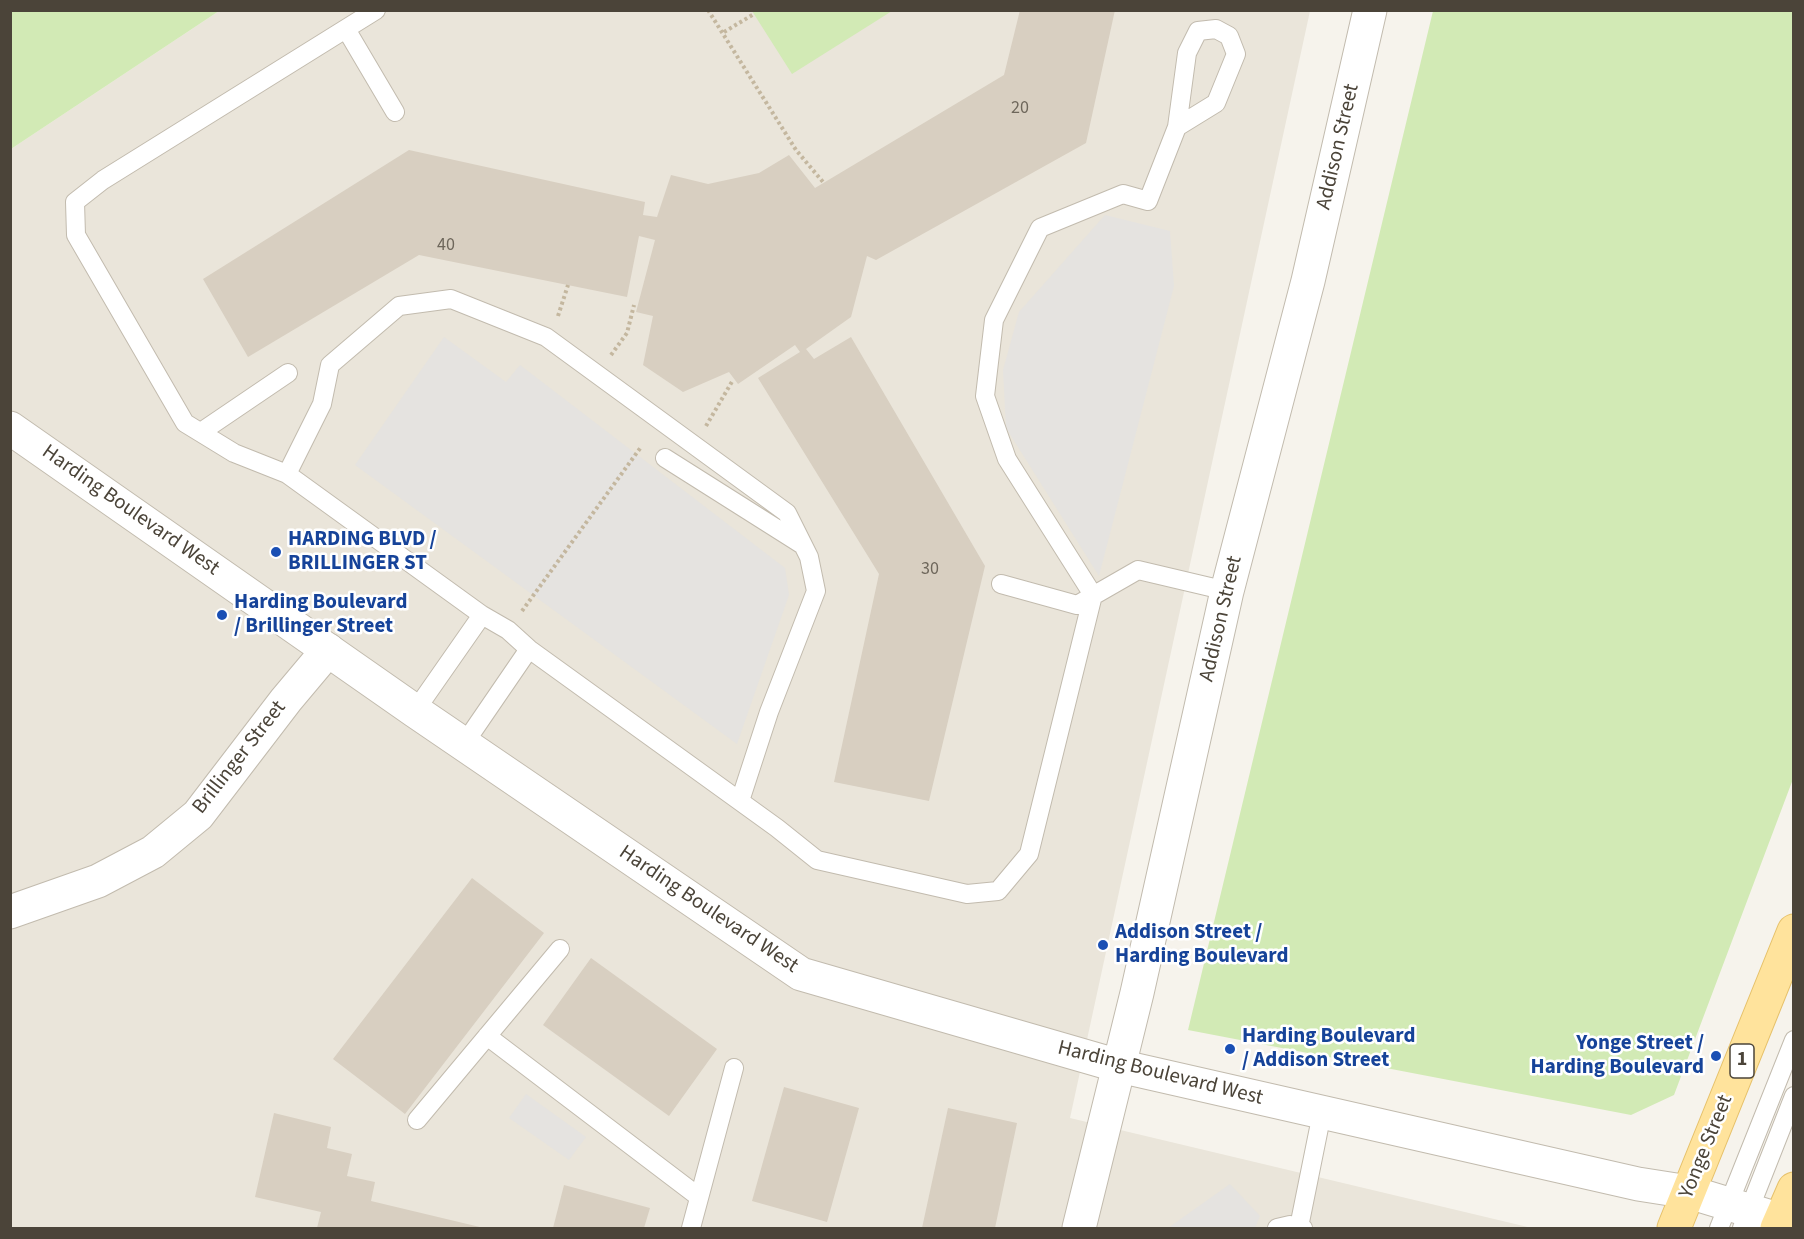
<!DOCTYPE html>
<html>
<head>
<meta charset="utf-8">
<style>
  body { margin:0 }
  #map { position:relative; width:1804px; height:1239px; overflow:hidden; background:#f6f3ec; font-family:"Source Sans 3",sans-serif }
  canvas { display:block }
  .frame { position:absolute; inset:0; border:12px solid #4b4439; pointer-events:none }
</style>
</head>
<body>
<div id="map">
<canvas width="1804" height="1239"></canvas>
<div class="frame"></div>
</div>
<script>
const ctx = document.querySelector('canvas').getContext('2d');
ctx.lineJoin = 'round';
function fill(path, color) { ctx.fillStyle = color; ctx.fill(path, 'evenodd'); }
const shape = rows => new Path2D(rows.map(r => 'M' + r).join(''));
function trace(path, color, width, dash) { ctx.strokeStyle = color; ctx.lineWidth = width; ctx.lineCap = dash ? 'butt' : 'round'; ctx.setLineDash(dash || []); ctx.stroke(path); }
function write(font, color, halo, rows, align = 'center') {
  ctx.font = font + ' "Source Sans 3",sans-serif'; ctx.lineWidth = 5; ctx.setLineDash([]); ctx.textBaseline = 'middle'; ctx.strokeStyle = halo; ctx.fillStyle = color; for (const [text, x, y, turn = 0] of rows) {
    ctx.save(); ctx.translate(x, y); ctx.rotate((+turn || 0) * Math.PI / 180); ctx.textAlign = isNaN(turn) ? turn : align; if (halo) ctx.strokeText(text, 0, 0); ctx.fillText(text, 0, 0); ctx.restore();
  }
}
fill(shape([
  [219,11,1310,11,1070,1118,1532,1228,11,1228,11,149]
]), '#eae5da');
fill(shape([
  [11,10,219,10,219,11,11,149],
  [752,11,892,11,792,74],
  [1433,11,1793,11,1793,779,1674,1095,1631,1115,1188,1030]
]), '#d2eab5');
fill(shape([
  [1105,215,1170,231,1174,286,1099,576,1006,428,1003,370,1019,312],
  [444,337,506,382,520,365,785,568,789,595,737,744,355,465],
  [526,1094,586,1137,569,1160,509,1118],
  [1230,1184,1260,1216,1255,1228,1168,1228]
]), '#e5e3e0');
fill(shape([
  [1020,10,1115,10,1086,143,876,260,867,256,851,317,806,349,814,359,851,337,985,566,929,801,834,782,879,574,758,378,800,352,795,345,738,384,729,372,683,392,643,365,653,316,636,312,655,240,639,236,627,297,419,255,248,357,203,279,409,150,645,202,643,215,657,217,671,175,708,184,759,173,789,155,815,188,1004,75],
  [472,878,544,933,405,1114,333,1059],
  [591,958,717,1049,669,1116,543,1025],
  [784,1087,859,1108,827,1222,752,1201],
  [948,1108,1017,1123,995,1228,922,1228],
  [274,1113,331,1127,327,1148,352,1154,347,1176,375,1182,371,1201,484,1228,317,1228,321,1212,255,1197],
  [564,1185,650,1208,644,1228,553,1228]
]), '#d8cfc1');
const service = shape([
  [376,10,103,180,75,202,76,235,185,423,234,453,287,474,482,615,508,630,529,649,777,828,817,860,967,894,998,891,1029,854,1093,595,1007,459,985,396,994,320,1040,228,1123,194,1148,201,1177,127,1216,103,1236,54,1229,36,1216,29,1198,31,1187,53,1177,127],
  [346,29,395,112],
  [201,432,288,373],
  [665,458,801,544],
  [287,474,322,404,330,365,399,306,451,299,546,337,787,513,809,557,816,591,769,712,740,801],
  [1001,584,1077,605,1138,570,1227,591],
  [415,711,482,615],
  [464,744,529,649],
  [487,1036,699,1197],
  [417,1120,560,949],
  [1299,1227,1322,1113],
  [691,1228,734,1068],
  [1277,1228,1290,1225,1303,1228],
  [1719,1228,1794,1040],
  [1742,1228,1794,1096]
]);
const minor = shape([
  [10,912,98,881,153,852,198,815,286,700,328,650],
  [1079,1228,1137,993,1227,591,1308,281,1370,10]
]);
const tertiary = shape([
  [10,428,415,711,801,974,1119,1066,1638,1184,1689,1192,1794,1224]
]);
const primary = shape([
  [1674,1228,1794,931],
  [1777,1228,1794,1189]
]);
trace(service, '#c2bbae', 20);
trace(minor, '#c2bbae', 35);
trace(tertiary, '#c2bbae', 35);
trace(primary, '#e6c16a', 35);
trace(shape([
  [708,10,796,150,823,182],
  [724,32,754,14],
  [558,316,568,285],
  [611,355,627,333,634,305],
  [706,426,733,380],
  [522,611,641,447]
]), '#c4b79f', 4, [3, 3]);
trace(service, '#fff', 18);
trace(minor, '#fff', 33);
trace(tertiary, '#fff', 33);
trace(primary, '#ffe39c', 33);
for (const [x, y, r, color] of [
  [276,552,6,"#1a4fb4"],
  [222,615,6,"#1a4fb4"],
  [1103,945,6,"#1a4fb4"],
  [1230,1049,6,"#1a4fb4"],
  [1716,1056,6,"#1a4fb4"]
]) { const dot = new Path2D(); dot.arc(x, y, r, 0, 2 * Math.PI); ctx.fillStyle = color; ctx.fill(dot); trace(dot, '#fff', 2); }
write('18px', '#6e675b', null, [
  ["20",1020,109],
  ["40",446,246],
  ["30",930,570]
]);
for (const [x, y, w] of [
  [1742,1061,24]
]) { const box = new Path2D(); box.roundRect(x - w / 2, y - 17, w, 34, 4.5); ctx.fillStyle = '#fff'; ctx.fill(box); trace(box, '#4b4439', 1.5); }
write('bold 20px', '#4b4439', null, [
  ["1",1742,1061]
]);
write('21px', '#4b4439', '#fff', [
  ["Addison Street",1339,147,-77],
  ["Harding Boulevard West",130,511,35],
  ["Addison Street",1222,619,-77],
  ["Brillinger Street",240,758,-52],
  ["Harding Boulevard West",708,910,34],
  ["Harding Boulevard West",1160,1074,14],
  ["Yonge Street",1707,1147,-68]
]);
write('bold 21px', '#164399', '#fff', [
  ["HARDING BLVD /",288,540],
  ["BRILLINGER ST",288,564],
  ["Harding Boulevard",234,603],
  ["/ Brillinger Street",234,627],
  ["Addison Street /",1115,933],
  ["Harding Boulevard",1115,957],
  ["Harding Boulevard",1242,1037],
  ["/ Addison Street",1242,1061],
  ["Yonge Street /",1704,1044,"right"],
  ["Harding Boulevard",1704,1068,"right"]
], 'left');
</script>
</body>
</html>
